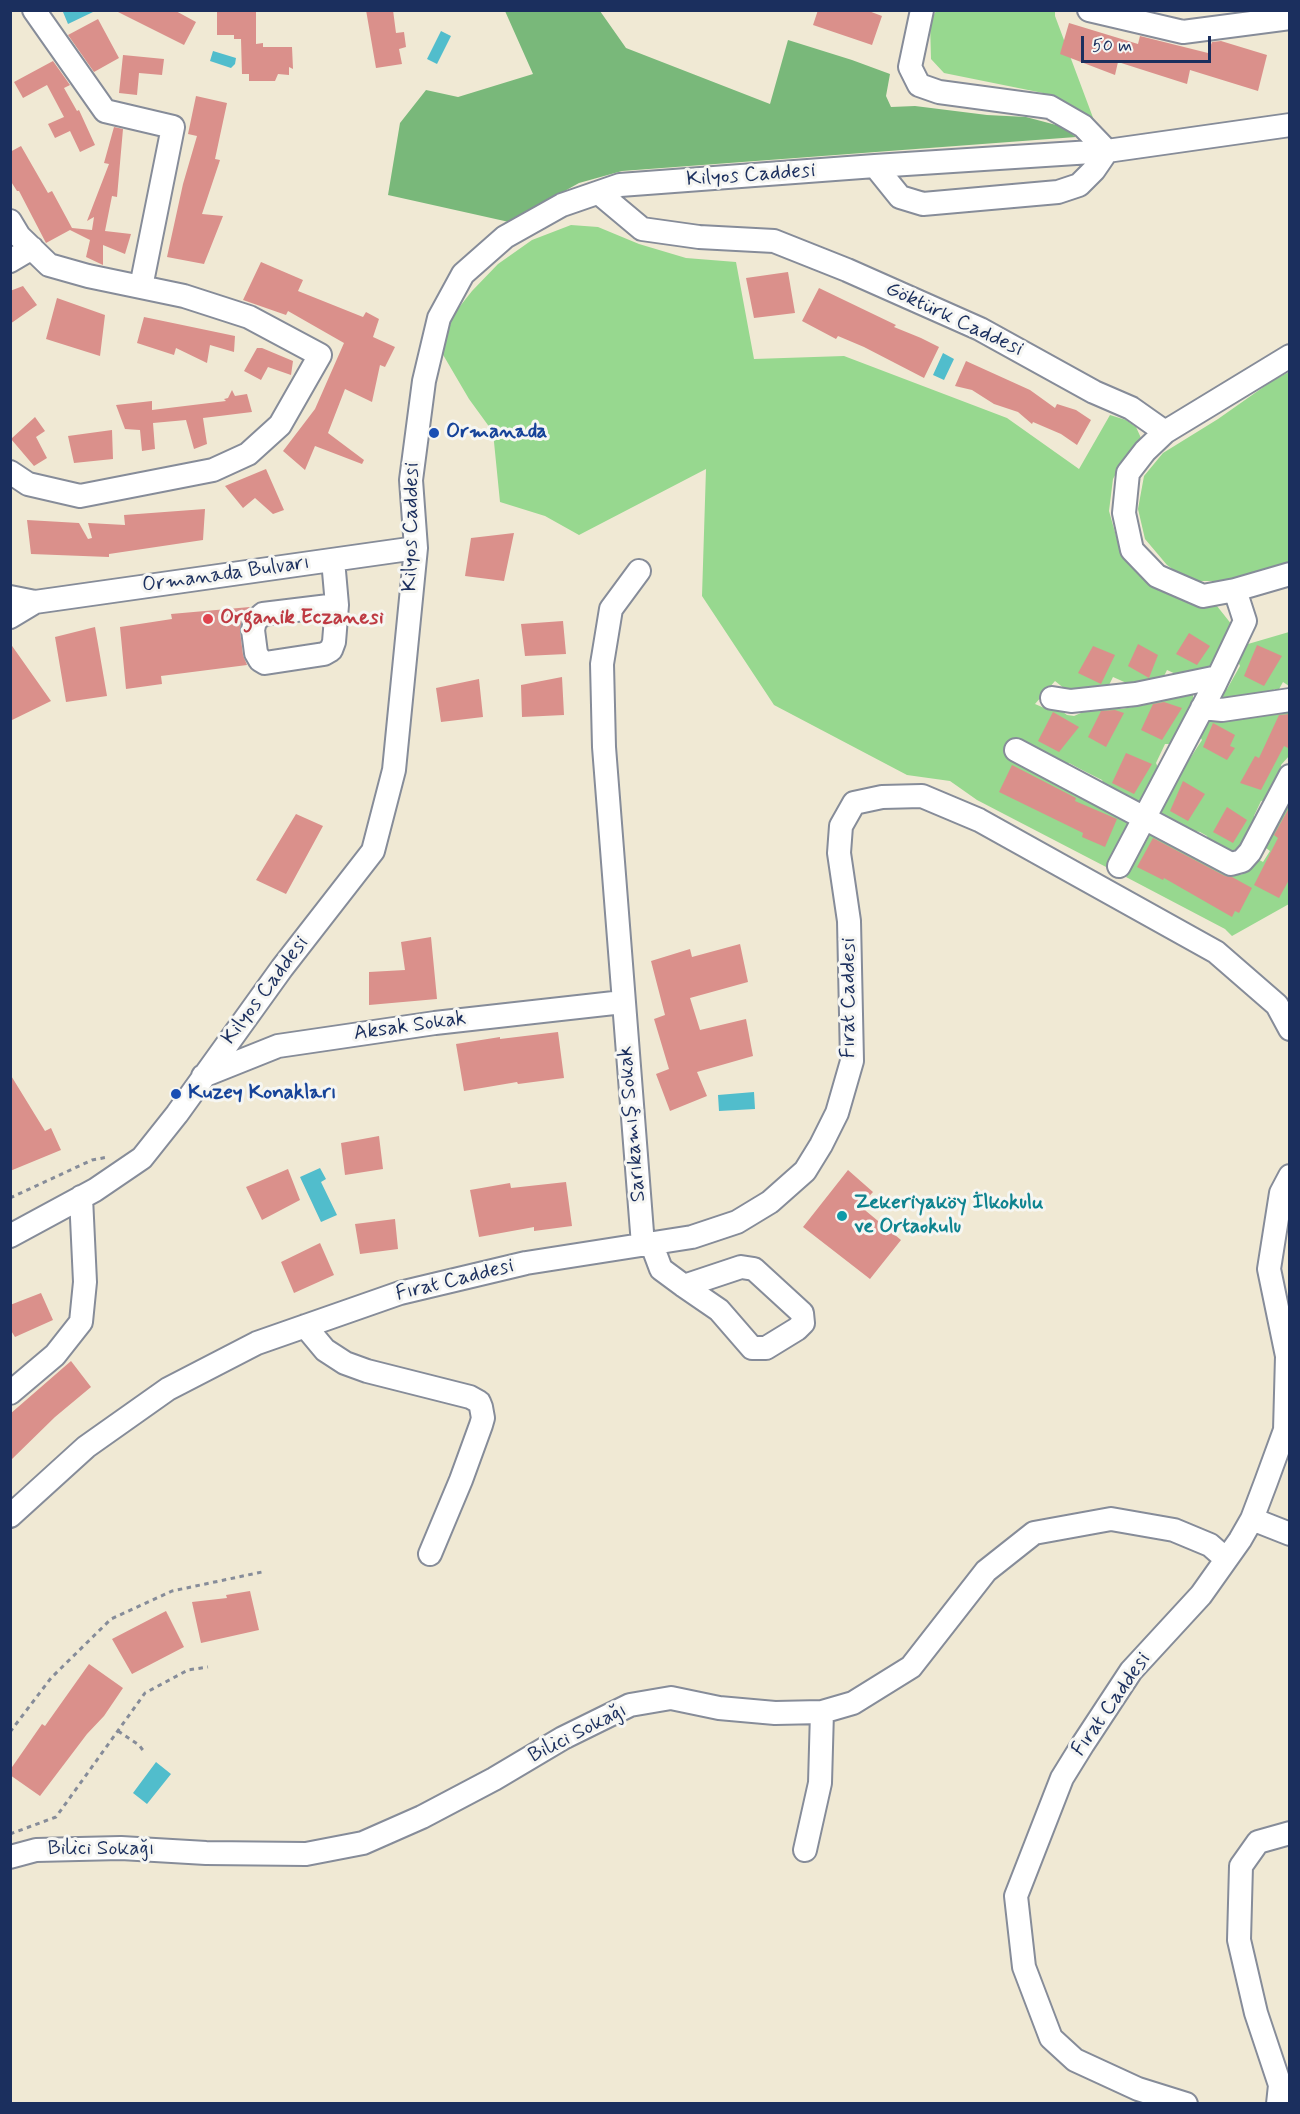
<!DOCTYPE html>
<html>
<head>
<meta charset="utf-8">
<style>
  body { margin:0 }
  #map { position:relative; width:1300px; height:2114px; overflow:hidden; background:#f0e9d4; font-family:Mynerve,sans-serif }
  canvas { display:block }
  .frame { position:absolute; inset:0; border:12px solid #1b2f5e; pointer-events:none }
  .scale { position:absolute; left:1081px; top:36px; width:130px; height:27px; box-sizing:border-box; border:3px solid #1b2f5e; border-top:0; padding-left:8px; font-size:18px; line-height:21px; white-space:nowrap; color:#1b2f5e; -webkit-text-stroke:4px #f6f6f2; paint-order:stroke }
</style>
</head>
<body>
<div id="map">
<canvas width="1300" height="2114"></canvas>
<div class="frame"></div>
<div class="scale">50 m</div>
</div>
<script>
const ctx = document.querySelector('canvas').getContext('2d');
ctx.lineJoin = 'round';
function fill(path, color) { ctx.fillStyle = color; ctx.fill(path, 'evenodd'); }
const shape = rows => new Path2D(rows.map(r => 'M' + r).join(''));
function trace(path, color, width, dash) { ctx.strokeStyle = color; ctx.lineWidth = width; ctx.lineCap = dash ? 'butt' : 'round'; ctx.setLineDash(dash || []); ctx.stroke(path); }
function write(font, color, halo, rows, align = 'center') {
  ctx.font = font + ' Mynerve,sans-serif'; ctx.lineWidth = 6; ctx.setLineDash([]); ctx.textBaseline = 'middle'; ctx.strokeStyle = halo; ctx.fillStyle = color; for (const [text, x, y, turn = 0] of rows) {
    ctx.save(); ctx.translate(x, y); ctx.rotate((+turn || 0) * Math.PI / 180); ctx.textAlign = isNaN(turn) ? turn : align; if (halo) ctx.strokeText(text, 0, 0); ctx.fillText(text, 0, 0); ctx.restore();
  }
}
fill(shape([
  [936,11,1055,11,1055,16,1095,123,1043,93,944,73,931,59,930,22],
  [571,225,598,227,639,244,686,258,736,262,754,359,844,356,1007,418,1079,469,1110,415,1126,420,1136,427,1141,438,1126,455,1113,479,1109,511,1122,557,1155,587,1181,599,1217,606,1232,625,1211,668,1180,676,1167,670,1162,680,1131,685,1113,677,1106,691,1070,693,1055,681,1035,704,1049,710,1060,710,1067,715,1074,716,1081,713,1084,707,1111,703,1121,709,1144,705,1147,699,1190,693,1193,695,1193,699,1171,744,1165,744,1156,763,1159,770,1139,801,1134,801,1105,787,1102,780,1084,771,1069,763,1065,766,1015,738,1005,754,1014,758,1016,763,1058,782,1060,786,1095,801,1098,807,1130,820,1129,825,1108,868,977,800,950,781,907,775,774,705,702,596,706,469,579,535,545,516,500,502,493,432,469,399,442,353,453,315,472,291,498,264,532,240],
  [1289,372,1289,565,1228,581,1189,581,1167,565,1145,539,1138,509,1144,476,1163,453,1218,419,1272,381],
  [1289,632,1289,686,1283,682,1278,691,1274,689,1272,693,1225,700,1220,696,1222,690,1227,689,1240,666,1238,661,1248,644],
  [1289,707,1289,756,1281,765,1283,773,1267,800,1261,801,1254,816,1257,822,1241,850,1233,854,1209,842,1207,836,1200,832,1188,830,1163,816,1161,811,1185,766,1202,740,1199,735,1207,720,1220,717,1224,722,1270,714],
  [1289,799,1289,904,1232,936,1225,929,1126,877,1152,831,1228,870,1239,875,1243,874,1256,858,1263,862,1270,851,1262,845]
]), '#97d88f');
fill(shape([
  [505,11,600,11,626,48,770,104,788,40,852,60,890,74,886,96,891,107,915,106,987,115,1026,117,1060,126,1076,137,622,171,579,183,509,222,388,195,400,123,426,90,458,97,533,74]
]), '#79b87a');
fill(shape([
  [67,10,93,11,93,12,68,24,63,12],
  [441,31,451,36,437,64,427,59],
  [213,51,236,58,235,64,231,68,210,61],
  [943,353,954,359,944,380,933,375],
  [754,1092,755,1109,719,1111,718,1095],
  [320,1168,326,1179,321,1182,337,1215,321,1222,300,1177],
  [156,1762,171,1774,147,1804,133,1793]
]), '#51bdcc');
fill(shape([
  [114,10,174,10,196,22,184,45],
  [217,10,256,12,256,44,263,43,263,47,292,47,293,69,289,67,289,75,278,74,275,81,249,81,249,74,242,74,241,39,234,39,234,35,217,35],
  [366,10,393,10,396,33,404,32,406,47,399,49,402,64,376,68],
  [818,10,866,10,882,16,872,45,813,25],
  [98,19,119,58,94,72,68,35],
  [1069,23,1138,44,1140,36,1208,53,1212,42,1221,41,1267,55,1258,91,1190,70,1187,84,1118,62,1115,75,1060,54],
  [123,55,164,59,162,75,139,73,137,95,119,93],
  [53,61,70,85,64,88,77,111,79,110,95,145,80,152,70,131,55,138,48,124,64,117,47,85,23,98,14,82],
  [196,96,227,103,215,159,220,160,202,214,223,216,204,264,167,257,183,184,197,136,188,134],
  [114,127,123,129,117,197,112,196,105,231,131,234,125,254,103,245,103,265,86,257,90,240,70,230,46,243,19,191,17,191,10,180,10,152,21,146,48,193,52,191,72,228,92,230,94,217,87,221,109,164,104,163],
  [261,262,303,280,298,291,363,317,366,312,379,319,373,337,395,347,385,367,380,365,372,402,345,389,328,433,364,460,362,464,315,446,305,470,283,451,315,409,344,343,288,311,286,315,243,300],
  [788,272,795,313,754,318,746,278],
  [23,286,37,305,10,324,10,291],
  [819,288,896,325,894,327,921,338,939,347,924,378,864,347,838,336,836,339,802,321],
  [57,298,105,315,100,356,46,339],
  [144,317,235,336,234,352,210,345,207,363,176,348,174,355,137,343],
  [257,348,262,348,293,361,291,375,268,367,261,380,244,371],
  [966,361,1030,390,1055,408,1057,404,1076,410,1091,420,1077,445,1061,434,1033,422,1032,424,1018,412,994,404,972,390,955,386],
  [232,390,235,396,247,394,252,412,203,418,207,444,194,449,186,420,153,423,155,449,142,451,140,430,125,429,116,405,152,401,152,410,226,401,224,399,228,398],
  [35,417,45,431,36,437,47,458,34,466,11,439],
  [112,430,113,459,74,463,68,436],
  [266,469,284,510,273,514,255,498,243,508,225,486],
  [205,509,203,540,109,554,109,557,31,554,27,520,79,523,88,539,92,538,88,523,125,525,124,515],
  [514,533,504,581,465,576,471,538],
  [250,607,242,617,240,631,243,655,247,665,161,676,162,684,126,689,120,627,172,619,171,614],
  [563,621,566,654,525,656,521,624],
  [95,627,107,696,66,702,55,637],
  [1189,633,1210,646,1197,665,1176,654],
  [10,643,51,701,10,721],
  [1138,644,1158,655,1149,678,1128,666],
  [1257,645,1282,656,1264,686,1244,676],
  [1093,646,1115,655,1101,684,1078,673],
  [562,677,564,715,522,717,521,685],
  [479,679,483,717,441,722,436,688],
  [1164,702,1182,708,1162,740,1141,730,1153,704],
  [1115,710,1124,713,1106,747,1088,737,1101,711],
  [1053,712,1079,727,1059,752,1038,741],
  [1290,714,1290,749,1284,746,1261,790,1240,783,1255,756,1259,758,1279,715],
  [1213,723,1235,735,1230,746,1235,748,1227,760,1203,747],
  [1126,753,1152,764,1134,794,1112,783],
  [1012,765,1076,798,1075,801,1117,819,1105,847,1082,837,1083,833,999,792],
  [1183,781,1205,794,1188,821,1170,811],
  [1290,806,1290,878,1279,898,1254,885,1278,838,1274,835],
  [1227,807,1247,820,1233,843,1213,832],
  [296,814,323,826,286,894,256,880],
  [1153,838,1225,876,1232,877,1252,888,1239,913,1235,911,1232,917,1164,878,1163,880,1137,867],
  [431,937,437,999,369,1005,369,972,405,970,401,942],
  [740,944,748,982,690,998,700,1030,746,1019,753,1056,697,1072,707,1096,670,1111,656,1074,669,1069,654,1019,665,1015,651,961,690,949,692,957],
  [558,1032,564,1078,518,1084,517,1082,464,1091,456,1044,500,1037,500,1039],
  [10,1074,45,1131,51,1128,61,1150,10,1171],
  [379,1136,383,1169,345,1175,341,1143],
  [288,1169,300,1200,262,1220,246,1187],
  [848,1170,873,1192,860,1206,901,1240,870,1279,803,1227],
  [566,1182,572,1226,534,1231,534,1227,479,1237,470,1190,510,1183,511,1188],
  [395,1219,398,1249,360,1254,355,1224],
  [320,1243,334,1275,294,1293,281,1262],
  [41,1293,53,1320,15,1337,10,1329,10,1305],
  [71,1361,91,1387,55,1417,10,1461,10,1414],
  [250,1591,259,1630,201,1643,192,1602,227,1598,226,1595],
  [166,1611,184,1647,132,1674,112,1639],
  [89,1664,123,1688,104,1716,87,1734,40,1796,10,1775,10,1770,42,1724,45,1726]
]), '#da908b');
const minor = shape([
  [34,10,105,111,173,127,141,287],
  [1089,10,1183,32,1290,18],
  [875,166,900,197,923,204,1058,192,1079,185,1094,170,1107,151,1083,126,1050,107,939,92,919,85,910,67,922,10],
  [599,193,642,229,699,237,774,241,847,270,980,329,1094,392,1131,408,1165,432],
  [10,221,19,236,49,265,88,276,184,296,249,317,320,355,280,425,248,454,213,470,80,496,28,484,10,472],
  [10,261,32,248],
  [1290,356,1165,432,1145,451,1128,473,1124,513,1132,550,1157,576,1203,596,1235,590,1290,574],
  [333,560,337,605,334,642,331,650,324,654,265,663,260,660,256,653,253,630,255,621,263,614,337,605],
  [639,571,611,609,602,664,604,747,643,1245],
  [10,597,35,602,416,548],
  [10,617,35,602],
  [1052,698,1071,701,1136,694,1218,677],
  [1202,708,1222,710,1290,700],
  [1016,750,1231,864,1242,861,1250,852,1290,776],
  [1119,866,1215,684,1245,621,1235,590],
  [203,1076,278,1046,435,1023,623,1002],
  [10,1236,95,1190,142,1158,177,1114,282,968,373,851,394,770,416,548,411,480,424,381,439,318,463,274,505,237,562,205,620,185,875,166,1107,151,1290,125],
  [652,1245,661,1269,684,1286,719,1310,752,1348,766,1348,797,1329,803,1323,802,1313,754,1269,741,1267,684,1286],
  [305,1326,325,1350,345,1363,367,1371,470,1397,479,1402,481,1407,483,1418,481,1425,461,1480,430,1554],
  [10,1393,55,1355,81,1322,85,1282,81,1197],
  [10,1516,86,1447,168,1389,257,1343,400,1293,526,1263,692,1237,737,1222,770,1202,805,1171,821,1145,837,1113,852,1061,849,921,839,853,841,826,854,803,882,797,922,796,979,820,1216,952,1277,1005,1290,1029],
  [1252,1519,1290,1534],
  [805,1850,820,1783,822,1712],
  [10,1857,36,1850,121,1848,206,1853,306,1854,363,1843,422,1817,494,1779,563,1738,630,1705,671,1698,719,1708,775,1713,822,1712,853,1703,911,1667,986,1571,1034,1533,1111,1519,1174,1530,1210,1545,1226,1559],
  [1186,2104,1138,2089,1075,2060,1051,2038,1024,1967,1016,1896,1062,1778,1083,1744,1131,1671,1201,1595,1240,1540,1252,1519,1266,1482,1285,1430,1287,1356,1269,1269,1281,1193,1290,1176],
  [1278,2104,1280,2085,1256,2013,1239,1940,1241,1866,1258,1842,1290,1833]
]);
trace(minor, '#868c99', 26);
trace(shape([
  [10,1198,92,1160,108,1157],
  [118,1731,139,1745,145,1753],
  [10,1732,51,1678,111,1619,172,1591,262,1572],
  [10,1834,56,1817,145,1693,188,1670,208,1667]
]), '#868c99', 3, [4.5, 4.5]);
trace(minor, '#fff', 22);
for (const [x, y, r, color] of [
  [434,433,6,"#1a4fb4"],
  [208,619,6,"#e0444e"],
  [176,1094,6,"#1a4fb4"],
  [842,1216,6,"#0f9aa8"]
]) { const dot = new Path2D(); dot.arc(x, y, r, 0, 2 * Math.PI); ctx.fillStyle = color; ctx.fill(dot); trace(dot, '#f6f6f2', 2); }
write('21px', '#1b2f5e', '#f6f6f2', [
  ["Kilyos Caddesi",751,176,-4],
  ["Göktürk Caddesi",954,320,25],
  ["Kilyos Caddesi",412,527,-89],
  ["Ormanada Bulvarı",226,575,-8],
  ["Kilyos Caddesi",266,991,-53],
  ["Fırat Caddesi",850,998,-90],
  ["Aksak Sokak",410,1027,-8],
  ["Sarıkamış Sokak",633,1124,-95],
  ["Fırat Caddesi",455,1281,-14],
  ["Fırat Caddesi",1112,1705,-55],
  ["Bilici Sokağı",578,1734,-27],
  ["Bilici Sokağı",101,1850]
]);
write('bold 21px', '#164399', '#f6f6f2', [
  ["Ormanada",446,433],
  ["Kuzey Konakları",188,1094]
], 'left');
write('bold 21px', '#be3a42', '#f6f6f2', [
  ["Organik Eczanesi",220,619]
], 'left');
write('bold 21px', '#0d838f', '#f6f6f2', [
  ["Zekeriyaköy İlkokulu",854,1204],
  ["ve Ortaokulu",854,1228]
], 'left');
</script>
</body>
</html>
